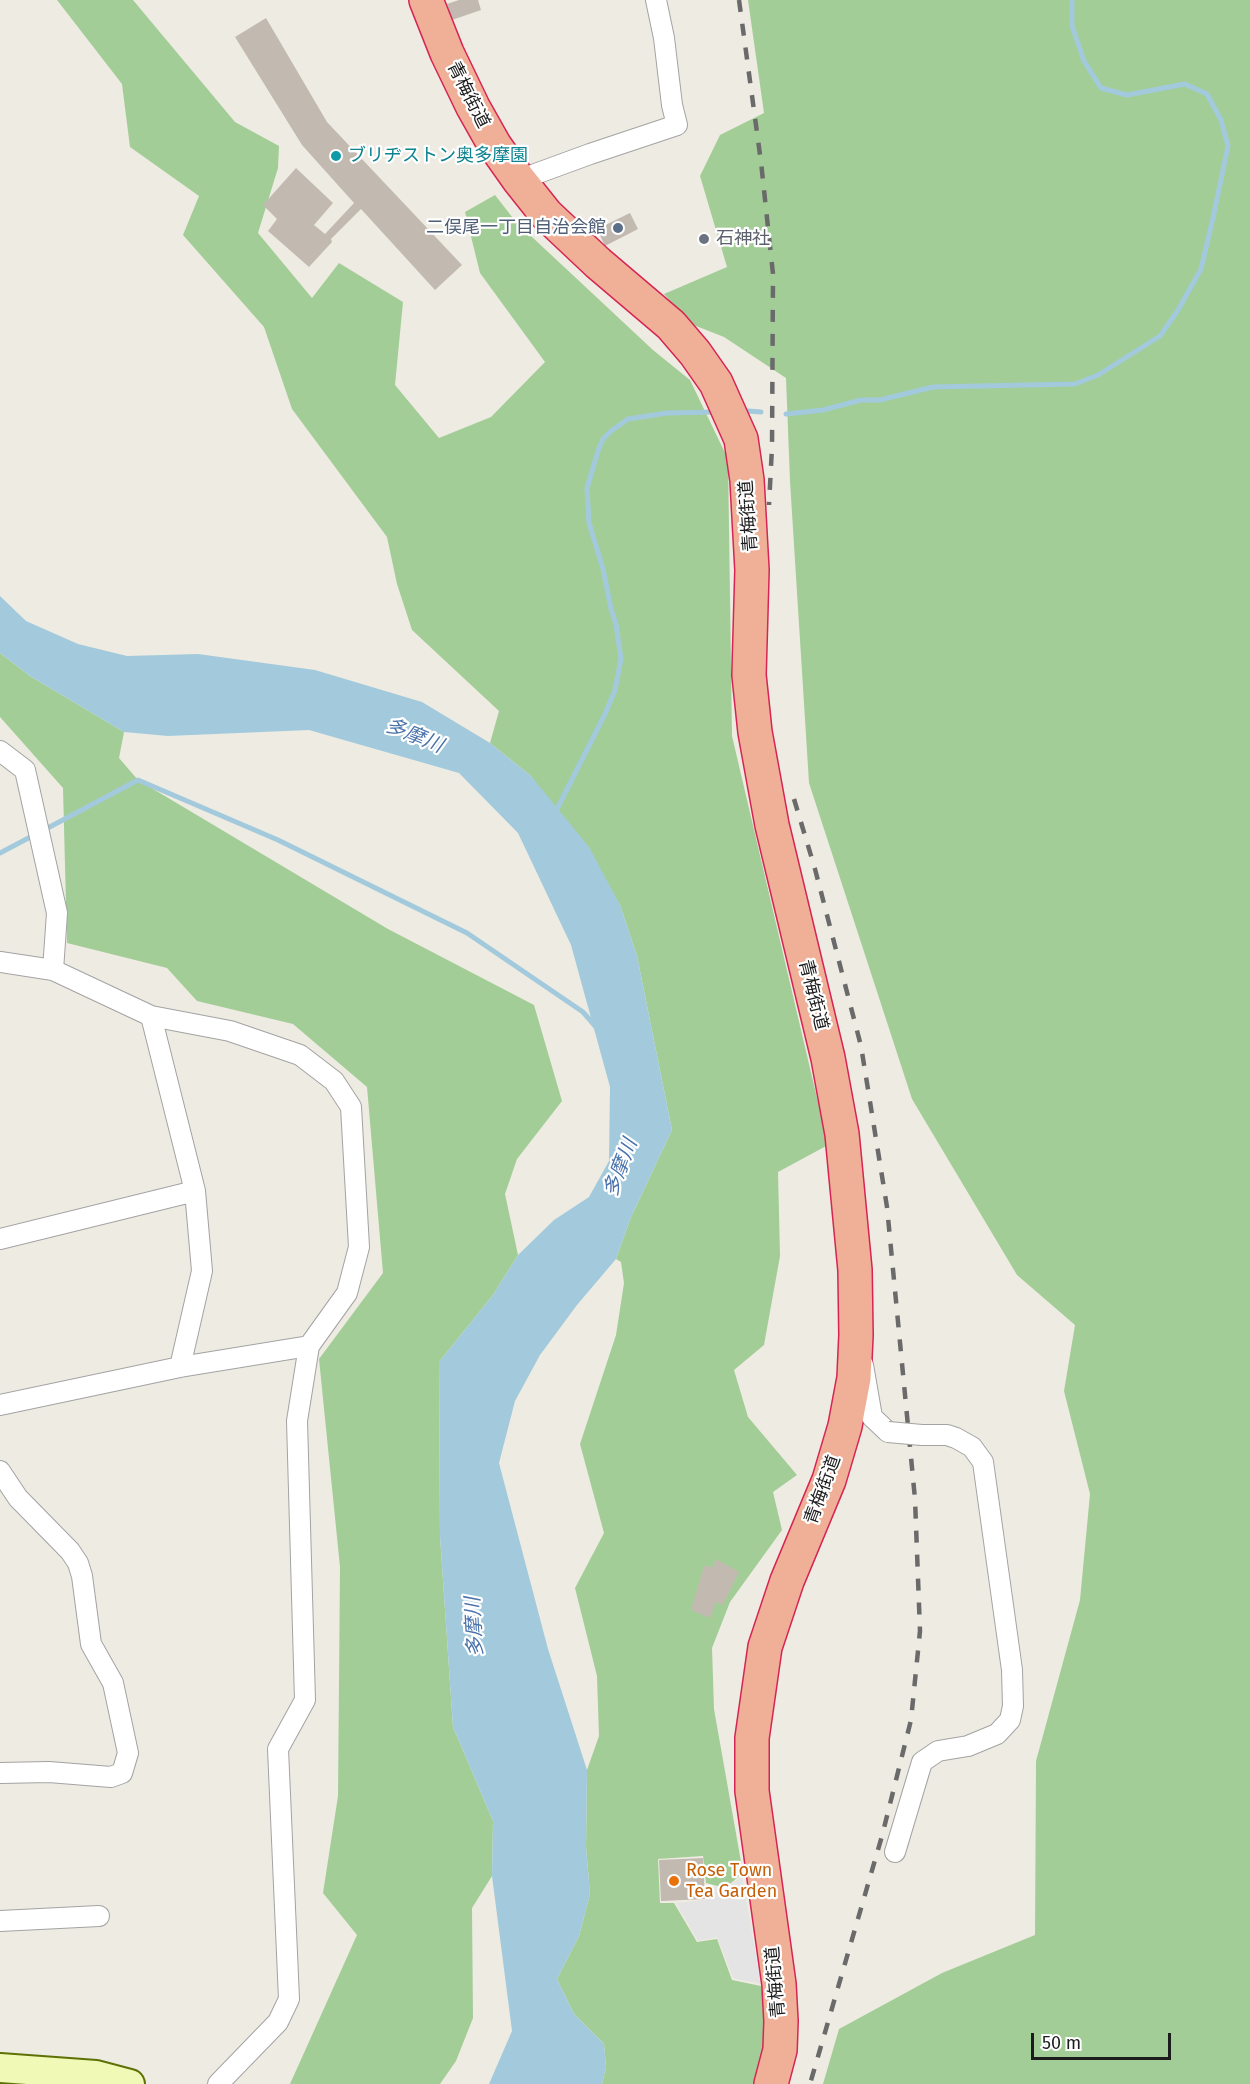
<!DOCTYPE html>
<html>
<head>
<meta charset="utf-8">
<style>
  body { margin:0 }
  #map { position:relative; width:1250px; height:2084px; overflow:hidden; background:#eeebe2; font-family:"Fira Sans",sans-serif }
  canvas { display:block }
  .scale { position:absolute; left:1031px; top:2033px; width:140px; height:27px; box-sizing:border-box; border:3px solid #1c1c1c; border-top:0; padding-left:8px; font-size:18px; line-height:21px; white-space:nowrap; color:#1c1c1c; -webkit-text-stroke:4px #fff; paint-order:stroke }
</style>
</head>
<body>
<div id="map">
<canvas width="1250" height="2084"></canvas>
<div class="scale">50 m</div>
</div>
<script>
const ctx = document.querySelector('canvas').getContext('2d');
ctx.lineJoin = 'round';
function fill(path, color) { ctx.fillStyle = color; ctx.fill(path, 'evenodd'); }
const shape = rows => new Path2D(rows.map(r => 'M' + r).join(''));
function trace(path, color, width, dash) { ctx.strokeStyle = color; ctx.lineWidth = width; ctx.lineCap = dash ? 'butt' : 'round'; ctx.setLineDash(dash || []); ctx.stroke(path); }
function write(font, color, halo, rows, align = 'center') {
  ctx.font = font + ' "Fira Sans","Noto Sans JP",sans-serif'; ctx.lineWidth = 4.5; ctx.setLineDash([]); ctx.textBaseline = 'middle'; ctx.strokeStyle = halo; ctx.fillStyle = color; for (const [text, x, y, turn = 0] of rows) {
    ctx.save(); ctx.translate(x, y); ctx.rotate((+turn || 0) * Math.PI / 180); ctx.textAlign = isNaN(turn) ? turn : align; if (halo) ctx.strokeText(text, 0, 0); ctx.fillText(text, 0, 0); ctx.restore();
  }
}
fill(shape([
  [57,0,133,0,235,122,279,146,278,168,258,233,312,298,339,263,403,302,395,385,439,438,491,417,545,362,480,273,465,212,495,195,516,222,653,350,690,380,728,459,732,736,828,1145,778,1172,780,1256,764,1345,734,1370,748,1417,797,1475,773,1492,782,1530,730,1602,712,1648,714,1709,743,1873,725,1888,706,1883,703,1856,658,1859,660,1903,674,1903,697,1942,717,1939,732,1980,761,1986,769,2013,764,2084,602,2084,606,2067,604,2044,574,2014,557,1979,579,1936,590,1894,586,1847,587,1770,599,1736,597,1676,575,1588,604,1533,580,1444,616,1335,624,1283,621,1262,616,1259,631,1217,672,1130,637,956,620,905,531,776,490,743,499,711,412,630,397,584,387,537,292,409,264,327,183,235,199,196,130,147,122,84],
  [748,0,1250,0,1250,2084,823,2084,839,2029,942,1973,1035,1935,1036,1761,1080,1600,1090,1494,1064,1391,1075,1325,1017,1275,912,1099,809,783,790,481,786,378,724,337,691,324,664,294,727,267,700,176,720,135,764,113],
  [0,653,30,676,124,732,119,758,138,780,388,929,534,1005,562,1101,517,1159,505,1194,518,1255,493,1295,439,1362,440,1536,453,1727,493,1821,492,1876,472,1908,473,2018,456,2061,440,2084,290,2084,357,1935,323,1893,338,1796,340,1567,319,1359,383,1273,367,1087,293,1024,197,1001,167,968,67,943,63,788,0,717]
]), '#a3cd97');
fill(shape([
  [742,1876,761,1984,733,1978,717,1937,698,1941,676,1903,706,1900,705,1885,725,1889]
]), '#e4e4e4');
fill(shape([
  [0,596,26,621,78,644,127,656,198,654,315,670,422,702,490,743,531,776,589,847,620,905,637,956,672,1130,631,1217,616,1259,577,1305,540,1355,515,1401,499,1463,548,1649,587,1770,586,1847,590,1894,579,1936,557,1979,574,2014,604,2044,606,2067,602,2084,489,2084,512,2031,492,1876,493,1821,453,1727,440,1536,439,1362,493,1295,518,1255,554,1220,589,1197,609,1161,610,1087,571,945,518,833,459,773,309,730,168,736,124,732,30,676,0,653]
]), '#a2cadc');
trace(shape([
  [748,411,761,412],
  [786,414,823,410,861,400,880,400,933,387,1075,384,1098,375,1160,336,1178,310,1201,269,1213,218,1228,146,1221,120,1207,94,1185,84,1127,95,1101,88,1084,61,1072,26,1072,0],
  [555,813,605,714,615,690,621,659,616,624,611,609,603,569,589,523,587,488,599,448,603,439,611,431,628,419,667,413,715,412],
  [44,830,138,780,278,840,467,933,583,1012,596,1027],
  [0,853,36,834]
]), '#a2cadc', 5);
fill(shape([
  [459,0,478,0,481,10,452,20,447,4],
  [266,18,327,122,462,265,435,290,361,209,331,239,332,242,309,267,268,231,277,219,263,205,296,168,333,203,314,225,325,234,354,203,302,145,235,37],
  [630,213,638,229,605,246,597,229],
  [716,1559,739,1572,723,1605,716,1602,710,1618,691,1610,704,1566,713,1567],
  [703,1858,705,1899,661,1901,659,1860]
]), '#c2bab1');
const minor = shape([
  [519,180,590,154,677,125,672,105,664,38,656,0],
  [0,751,25,770,57,913,53,970],
  [0,962,53,970,151,1016,230,1031,300,1055,334,1081,351,1107,359,1247,347,1293,309,1346,297,1421,305,1700,278,1749,289,1999,278,2022,218,2084],
  [151,1016,195,1191,202,1271,180,1367],
  [0,1239,195,1191],
  [863,1365,872,1417,888,1432],
  [0,1405,180,1367,309,1346],
  [0,1471,18,1498,70,1551,78,1563,82,1576,91,1644,113,1683,128,1753,122,1773,111,1777,49,1772,0,1773],
  [895,1852,922,1762,938,1751,968,1746,997,1734,1010,1720,1013,1706,1012,1670,983,1462,972,1447,956,1438,947,1435,922,1435],
  [0,1921,99,1916]
]);
const secondary = shape([
  [0,2068,96,2075,130,2084]
]);
const trunk = shape([
  [426,0,447,53,473,107,495,146,519,180,546,214,598,263,671,325,695,353,716,383,741,439,747,480,752,570,749,675,755,732,772,825,828,1058,842,1134,855,1270,856,1335,854,1378,845,1426,829,1480,787,1581,765,1647,752,1738,752,1791,779,1984,781,2021,780,2050,771,2084]
]);
trace(minor, '#a3a3a3', 22);
trace(secondary, '#5e7105', 32);
trace(trunk, '#d62555', 36);
trace(minor, '#fff', 20);
trace(secondary, '#f0f9b5', 28);
trace(trunk, '#f0b097', 33);
trace(shape([
  [739,0,761,162,773,274,772,447,769,505],
  [794,799,815,869,861,1046,887,1207,915,1499,920,1631,911,1720,882,1836,810,2084]
]), '#6a6a6a', 4.5, [12, 12]);
const minorBridge = shape([
  [888,1432,922,1435]
]);
trace(minorBridge, '#a3a3a3', 22, []);
trace(minorBridge, '#fff', 20);
for (const [x, y, r, color] of [
  [336,156,6,"#0f9aa8"],
  [618,228,6,"#5c6f8a"],
  [704,239,6,"#6b7280"],
  [674,1881,6,"#e8710a"]
]) { const dot = new Path2D(); dot.arc(x, y, r, 0, 2 * Math.PI); ctx.fillStyle = color; ctx.fill(dot); trace(dot, '#fff', 2); }
write('18px', '#1c1c1c', '#fff', [
  ["青梅街道",468,95,63],
  ["青梅街道",749,516,-94],
  ["青梅街道",813,995,76],
  ["青梅街道",823,1490,-70],
  ["青梅街道",776,1982,-95]
]);
write('18px', '#0d838f', '#fff', [
  ["ブリヂストン奥多摩園",348,156]
], 'left');
write('18px', '#4e5e75', '#fff', [
  ["二俣尾一丁目自治会館",606,228]
], 'right');
write('18px', '#5b616d', '#fff', [
  ["石神社",716,239]
], 'left');
write('18px', '#c56008', '#fff', [
  ["Rose Town",686,1871],
  ["Tea Garden",686,1892]
], 'left');
write('italic 20px', '#4a73ab', '#fff', [
  ["多摩川",414,736,22],
  ["多摩川",621,1168,-69],
  ["多摩川",475,1627,-93]
]);
</script>
</body>
</html>
